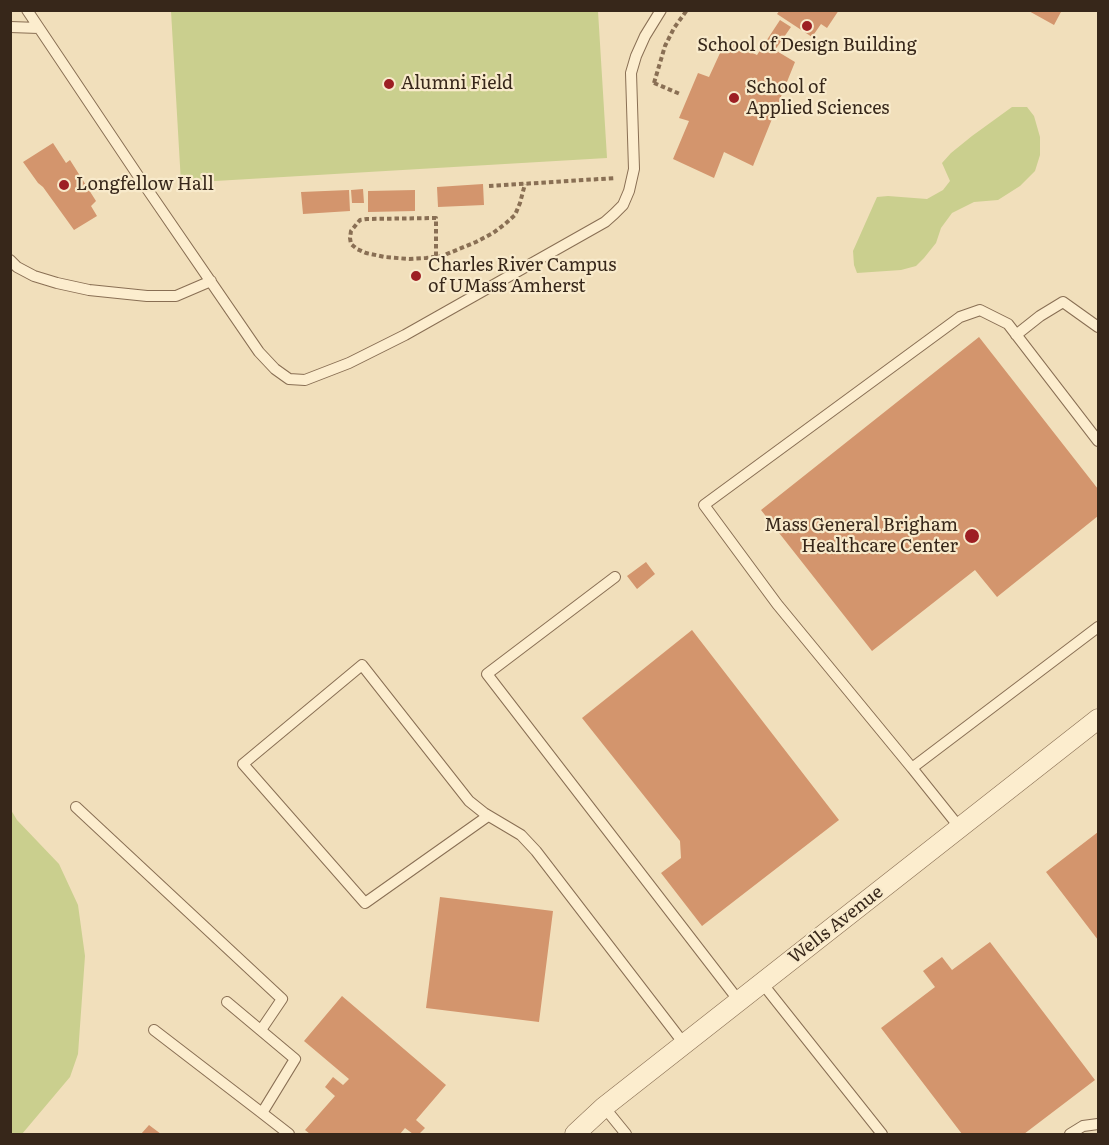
<!DOCTYPE html>
<html>
<head>
<meta charset="utf-8">
<style>
  body { margin:0 }
  #map { position:relative; width:1109px; height:1145px; overflow:hidden; background:#f1dfbb; font-family:Literata,serif }
  canvas { display:block }
  .frame { position:absolute; inset:0; border:12px solid #37271a; pointer-events:none }
</style>
</head>
<body>
<div id="map">
<canvas width="1109" height="1145"></canvas>
<div class="frame"></div>
</div>
<script>
const ctx = document.querySelector('canvas').getContext('2d');
ctx.lineJoin = 'round';
function fill(path, color) { ctx.fillStyle = color; ctx.fill(path, 'evenodd'); }
const shape = rows => new Path2D(rows.map(r => 'M' + r).join(''));
function trace(path, color, width, dash) { ctx.strokeStyle = color; ctx.lineWidth = width; ctx.lineCap = dash ? 'butt' : 'round'; ctx.setLineDash(dash || []); ctx.stroke(path); }
function write(font, color, halo, rows, align = 'center') {
  ctx.font = font + ' Literata,serif'; ctx.lineWidth = 4.5; ctx.setLineDash([]); ctx.textBaseline = 'middle'; ctx.strokeStyle = halo; ctx.fillStyle = color; for (const [text, x, y, turn = 0] of rows) {
    ctx.save(); ctx.translate(x, y); ctx.rotate((+turn || 0) * Math.PI / 180); ctx.textAlign = isNaN(turn) ? turn : align; if (halo) ctx.strokeText(text, 0, 0); ctx.fillText(text, 0, 0); ctx.restore();
  }
}
fill(shape([
  [171,11,598,11,607,158,181,183],
  [1012,107,1027,107,1034,116,1040,137,1040,155,1035,171,1020,186,998,200,974,202,952,213,941,228,936,243,924,258,916,266,901,270,857,273,854,265,853,251,877,197,888,196,927,199,943,190,950,181,942,163,951,153,972,136],
  [11,810,17,820,59,864,78,905,85,956,78,1054,70,1077,22,1134,10,1134]
]), '#cacf8e');
fill(shape([
  [780,10,839,10,827,28,821,24,812,37,777,14],
  [1027,10,1062,10,1054,25],
  [780,20,791,27,775,50,795,62,753,166,724,152,714,178,673,159,689,121,679,118,698,73,709,77,726,40,757,55],
  [53,143,66,163,70,160,96,201,91,206,97,216,74,230,43,187,38,183,23,162],
  [483,184,484,205,438,207,437,187],
  [363,189,364,203,352,203,351,190],
  [349,190,350,211,303,214,301,192],
  [415,190,415,211,368,212,368,191],
  [979,337,1098,489,1098,516,997,597,975,570,872,651,761,510],
  [646,562,655,574,637,589,627,576],
  [692,630,839,820,702,926,661,873,681,858,680,841,582,718],
  [1098,832,1098,940,1046,872],
  [440,897,553,911,539,1022,426,1008],
  [990,942,1095,1080,1024,1134,962,1134,881,1028,935,987,923,971,942,957,952,970],
  [342,996,446,1085,416,1120,425,1128,419,1134,413,1134,405,1128,400,1134,310,1134,305,1130,335,1096,325,1087,333,1077,343,1085,349,1079,304,1041],
  [149,1125,161,1134,141,1134]
]), '#d3956d');
const service = shape([
  [27,10,141,180,259,352,275,369,289,379,305,380,349,363,405,335,605,222,614,214,623,205,629,191,634,169,631,73,636,56,645,36,661,10],
  [10,27,39,28],
  [10,260,17,267,34,276,57,283,89,290,147,296,176,296,211,281],
  [1016,335,1040,316,1063,302,1098,327],
  [615,577,487,674,739,1001],
  [912,768,777,604,704,505,960,317,980,310,1008,324,1098,441],
  [76,807,282,999,261,1030],
  [488,816,365,903,243,764,362,665,469,801,484,813,521,835,536,851,685,1045],
  [960,828,912,768,1098,627],
  [762,983,882,1134],
  [227,1002,295,1059,262,1113,289,1134],
  [154,1030,262,1113],
  [604,1107,626,1134],
  [1070,1134,1083,1126,1098,1124]
]);
const minor = shape([
  [575,1134,604,1107,1098,719]
]);
trace(service, '#896f54', 12);
trace(minor, '#896f54', 21);
trace(shape([
  [654,83,665,46,674,28,687,10],
  [654,83,680,94],
  [489,186,616,178],
  [436,256,436,218,367,219,360,220,351,231,350,238,351,244,357,249,366,253,385,257,409,259,426,258,442,256,476,242,493,233,505,224,515,215,520,203,525,184]
]), '#896f54', 4, [4.5, 3]);
trace(service, '#fcedce', 10);
trace(minor, '#fcedce', 20);
for (const [x, y, r, color] of [
  [807,26,6,"#9d1f23"],
  [389,84,6,"#9d1f23"],
  [734,98,6,"#9d1f23"],
  [64,185,6,"#9d1f23"],
  [416,276,6,"#9d1f23"],
  [972,536,8,"#9d1f23"]
]) { const dot = new Path2D(); dot.arc(x, y, r, 0, 2 * Math.PI); ctx.fillStyle = color; ctx.fill(dot); trace(dot, '#f8eacb', 2); }
write('18px', '#37271a', '#f8eacb', [
  ["School of Design Building",807,46,"center"],
  ["Alumni Field",401,84],
  ["School of",746,88],
  ["Applied Sciences",746,109],
  ["Longfellow Hall",76,185],
  ["Charles River Campus",428,266],
  ["of UMass Amherst",428,287],
  ["Mass General Brigham",958,526,"right"],
  ["Healthcare Center",958,547,"right"]
], 'left');
write('18px', '#37271a', '#f8eacb', [
  ["Wells Avenue",836,925,-38]
]);
</script>
</body>
</html>
